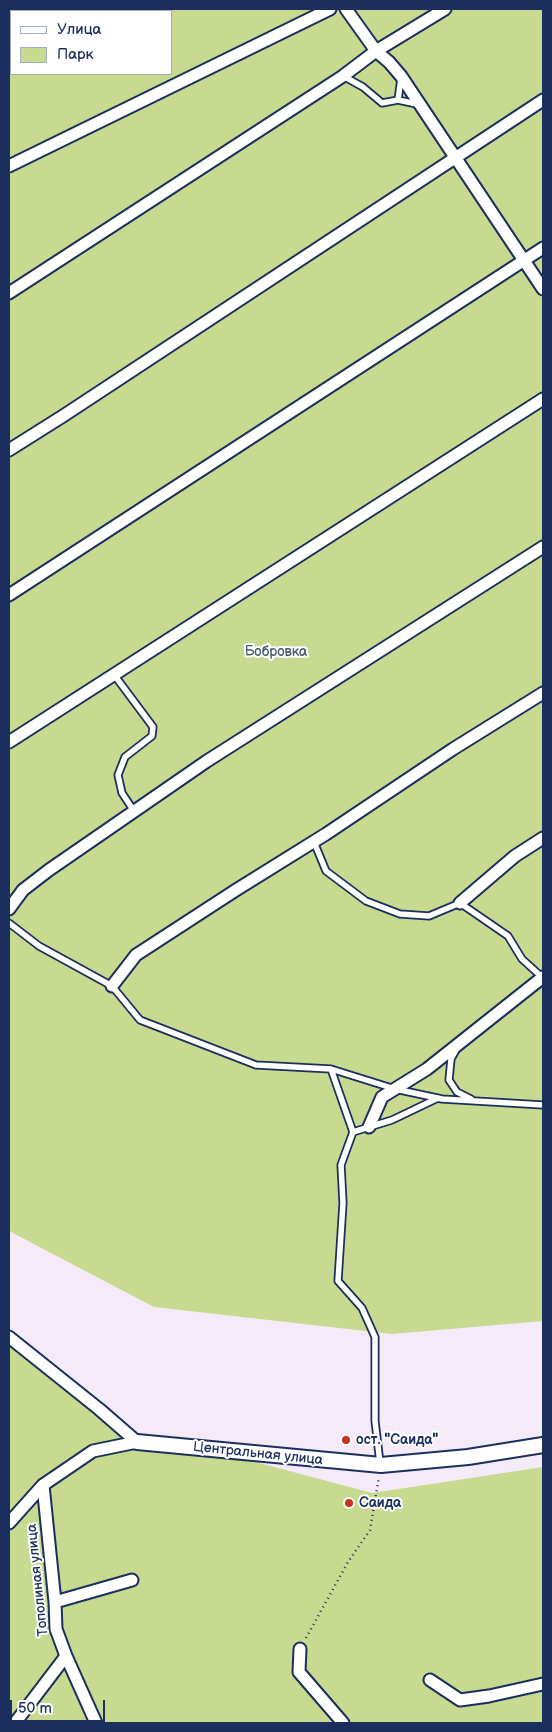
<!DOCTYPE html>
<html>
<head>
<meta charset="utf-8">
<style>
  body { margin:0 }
  #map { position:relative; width:552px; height:1732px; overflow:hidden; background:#f5ebf8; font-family:"Balsamiq Sans",sans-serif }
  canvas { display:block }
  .frame { position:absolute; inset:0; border:10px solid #1b2f5e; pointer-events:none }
  .legend { position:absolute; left:10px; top:10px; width:162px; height:65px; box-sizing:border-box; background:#fff; border:1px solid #a4acbf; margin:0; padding:6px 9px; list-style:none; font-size:15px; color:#1b2f5e }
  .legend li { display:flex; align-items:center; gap:10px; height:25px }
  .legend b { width:25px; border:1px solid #a4acbf }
  .scale { position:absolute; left:10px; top:1700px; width:95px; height:22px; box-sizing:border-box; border:2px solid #1b2f5e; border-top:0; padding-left:6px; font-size:15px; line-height:18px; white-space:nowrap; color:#1b2f5e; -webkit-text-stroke:4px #fff; paint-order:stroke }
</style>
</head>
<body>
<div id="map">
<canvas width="552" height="1732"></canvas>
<div class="frame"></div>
<ul class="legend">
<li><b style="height:6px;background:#fff"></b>Улица</li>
<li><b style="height:14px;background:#c7da8f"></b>Парк</li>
</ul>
<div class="scale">50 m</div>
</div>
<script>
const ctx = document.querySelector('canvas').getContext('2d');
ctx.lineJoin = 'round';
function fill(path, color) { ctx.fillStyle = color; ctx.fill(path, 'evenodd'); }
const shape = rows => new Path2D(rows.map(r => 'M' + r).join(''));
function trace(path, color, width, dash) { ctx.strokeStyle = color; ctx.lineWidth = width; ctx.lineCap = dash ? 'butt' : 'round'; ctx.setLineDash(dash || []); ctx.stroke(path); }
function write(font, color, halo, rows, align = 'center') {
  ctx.font = font + ' "Balsamiq Sans",sans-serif'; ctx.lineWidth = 4; ctx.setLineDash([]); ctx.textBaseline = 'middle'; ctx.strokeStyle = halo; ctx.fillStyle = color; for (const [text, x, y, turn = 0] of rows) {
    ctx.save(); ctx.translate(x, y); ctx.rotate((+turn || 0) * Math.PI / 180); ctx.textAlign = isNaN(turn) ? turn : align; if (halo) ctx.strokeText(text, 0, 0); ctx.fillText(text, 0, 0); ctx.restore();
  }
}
fill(shape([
  [9,9,543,9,543,1321,392,1334,154,1307,9,1231],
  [11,11,171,11,171,74,11,74],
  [9,1337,137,1442,252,1461,372,1493,543,1467,543,1723,9,1723]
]), '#c7da8f');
const service = shape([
  [40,11,45,9],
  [9,27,11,25],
  [343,76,363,87,382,103,398,100,417,104],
  [398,100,401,78],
  [115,676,153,727,152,736,125,757,118,775,122,793,134,811],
  [314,842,326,871,366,901,400,914,429,916,460,903,508,936,522,959,543,978],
  [9,923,39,946,112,986,140,1020,256,1065,331,1069,395,1089,442,1099,543,1105],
  [456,1050,451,1059,449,1080,457,1092,471,1099],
  [331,1069,353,1132,341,1165,343,1203,338,1281,362,1308,375,1337,375,1421,380,1463],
  [353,1132,392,1120,438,1098]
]);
const minor = shape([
  [346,9,376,51,389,62,401,76,543,289],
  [9,166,330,9],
  [9,293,343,76,376,51,445,9],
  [9,450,63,416,543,100],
  [9,595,543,248],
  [9,742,543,399],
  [460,903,515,856,543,838],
  [9,909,23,890,49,870,207,761,543,547],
  [112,986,136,955,236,890,326,834,453,749,543,693],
  [369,1127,382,1097,427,1069,543,977],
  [9,1337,99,1409,137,1442],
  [43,1485,55,1602,56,1629,66,1656,96,1723],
  [9,1523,43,1485,93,1451,137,1442],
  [55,1602,132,1580],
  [300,1649,299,1672,343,1723],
  [430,1680,460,1700,489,1696,543,1684],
  [15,1723,66,1656]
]);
const tertiary = shape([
  [137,1442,381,1465,468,1457,543,1445]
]);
trace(service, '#1b2f5e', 9);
trace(minor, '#1b2f5e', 15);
trace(tertiary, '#1b2f5e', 18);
trace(shape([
  [306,1638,348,1562,370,1530,379,1477]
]), '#1b2f5e', 2.5, [1, 4]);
trace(service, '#fff', 5.5);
trace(minor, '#fff', 11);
trace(tertiary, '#fff', 14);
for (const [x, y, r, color] of [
  [346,1440,5,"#c8321e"],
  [349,1503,5,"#c8321e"]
]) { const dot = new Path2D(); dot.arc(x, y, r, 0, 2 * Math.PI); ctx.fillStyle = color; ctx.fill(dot); trace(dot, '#fff', 2); }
write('14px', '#465a6a', '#fff', [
  ["Бобровка",276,652]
]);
write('bold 14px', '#1b2f5e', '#fff', [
  ["ост. \"Саида\"",356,1440],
  ["Саида",359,1503]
], 'left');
write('14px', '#1b2f5e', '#fff', [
  ["Центральная улица",258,1454,6],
  ["Тополиная улица",38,1580,-96]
]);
</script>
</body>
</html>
